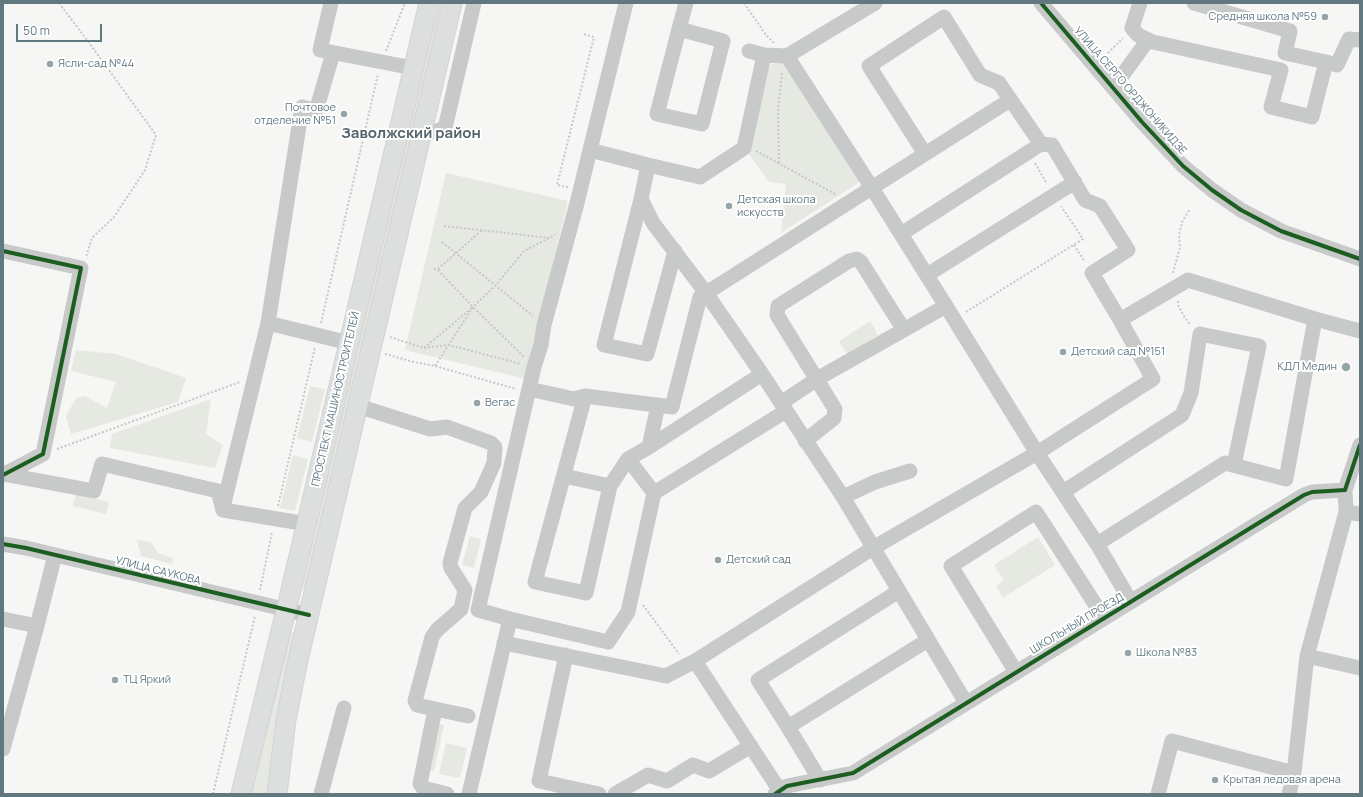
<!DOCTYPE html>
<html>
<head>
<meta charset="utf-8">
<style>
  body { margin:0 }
  #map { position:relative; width:1363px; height:797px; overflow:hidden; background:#f6f6f5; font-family:Manrope,sans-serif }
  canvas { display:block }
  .frame { position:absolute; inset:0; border:4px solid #617880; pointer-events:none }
  .scale { position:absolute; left:16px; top:24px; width:86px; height:18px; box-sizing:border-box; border:2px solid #617880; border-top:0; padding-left:5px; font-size:12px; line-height:14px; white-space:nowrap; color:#617880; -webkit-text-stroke:3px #fff; paint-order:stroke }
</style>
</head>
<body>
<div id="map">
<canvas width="1363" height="797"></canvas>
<div class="frame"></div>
<div class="scale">50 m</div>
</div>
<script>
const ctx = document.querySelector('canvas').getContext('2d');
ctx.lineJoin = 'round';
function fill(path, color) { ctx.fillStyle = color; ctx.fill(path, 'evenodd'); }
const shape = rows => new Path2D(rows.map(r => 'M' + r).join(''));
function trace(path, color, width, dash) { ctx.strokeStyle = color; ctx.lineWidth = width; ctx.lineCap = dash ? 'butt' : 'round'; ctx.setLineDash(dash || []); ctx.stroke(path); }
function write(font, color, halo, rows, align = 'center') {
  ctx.font = font + ' Manrope,sans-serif'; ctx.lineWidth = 4; ctx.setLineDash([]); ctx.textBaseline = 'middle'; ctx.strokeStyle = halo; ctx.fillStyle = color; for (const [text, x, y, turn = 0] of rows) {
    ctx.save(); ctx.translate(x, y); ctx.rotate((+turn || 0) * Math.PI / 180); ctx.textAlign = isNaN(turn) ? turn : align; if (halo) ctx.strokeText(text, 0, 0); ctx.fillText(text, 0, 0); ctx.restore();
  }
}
fill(shape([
  [438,3,443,3,306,589,300,588],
  [780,59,860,174,858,183,781,233,786,184,769,182,746,150,765,69],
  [446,173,568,201,526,379,405,350],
  [870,321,878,335,847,354,839,341],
  [76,350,116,354,186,378,178,402,71,434,66,416,76,398,84,396,107,408,116,382,71,371],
  [310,386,325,389,312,442,297,438],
  [211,399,206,434,223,445,215,468,110,448,112,434],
  [293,455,308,459,295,511,280,508],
  [76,494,109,502,106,514,73,506],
  [470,536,481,539,474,568,462,565],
  [1038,537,1055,565,1003,598,996,586,1004,580,994,565],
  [137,540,151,542,158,553,174,559,172,564,141,556],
  [290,632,296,633,268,794,249,794],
  [438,724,444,725,434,771,428,769],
  [446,743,467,748,460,778,439,774]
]), '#e6e8e2');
const major = shape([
  [241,794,290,594,429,3],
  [277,794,286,720,298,660,452,3]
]);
trace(major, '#d2d3d3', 21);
trace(shape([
  [59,3,90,44,156,135,145,170,114,217,92,238,86,257],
  [744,3,766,35,774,43],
  [386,51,405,3],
  [1108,53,1123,38],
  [756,151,837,195],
  [779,163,778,110,782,73],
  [1035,163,1047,184],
  [568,187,557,185,594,37,583,34],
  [444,226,550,238],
  [442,242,533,316],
  [1074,245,1085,262],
  [434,269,438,270,473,307,524,357],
  [438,269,482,230],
  [1173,273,1180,247,1179,235,1182,222,1190,209],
  [1178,301,1178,305,1185,318,1191,325],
  [966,312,1083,239,1061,206],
  [321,323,378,74],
  [390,337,424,348,473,307],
  [424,348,449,345,521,364],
  [385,354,414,362,435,366,516,389],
  [435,366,473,307,496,285,524,251,555,235],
  [57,449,240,382],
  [278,506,315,347],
  [260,590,272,532],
  [643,605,679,654],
  [213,794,255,616]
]), '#c6c8c8', 2, [2, 2]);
trace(shape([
  [331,3,320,50,413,68],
  [1041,3,1142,122,1183,166,1212,190,1241,210,1281,231,1360,259],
  [1140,3,1132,28,1138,35,1153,42,1281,70,1271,107,1312,117,1326,62,1285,53,1290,31,1194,3],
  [679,29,723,41,702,124,657,114,679,29,686,3],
  [749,51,764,55,787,56,872,188,946,306],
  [333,53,316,111,302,107,268,323,349,343],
  [787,56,875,3],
  [1326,62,1337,65,1349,39,1360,40],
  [1113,88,1148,40],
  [421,136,445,128,474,3],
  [590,150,648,165,641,199,604,345,647,354,675,251],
  [925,154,869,66,944,17,980,75,999,83,1041,144,1052,145,1085,200,1100,206,1128,250,1092,273,1120,320],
  [648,165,700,177,744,148,764,55],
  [641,199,653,223,706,293,762,374],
  [901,234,1041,144],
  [3,251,81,268,43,454,3,475],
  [927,275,1075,182],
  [529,389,574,399,585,396,672,407,700,297,1010,100],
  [585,396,535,582,586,593,610,486,628,459,649,447,762,374,843,497,966,703],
  [781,403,817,379,946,306,1037,453,1097,544,1131,602],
  [358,406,430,429,447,427,491,443,495,447,494,463,481,492,465,508,450,563,451,568,465,590,461,609,437,630,432,637,415,701,417,705,435,709,420,784,423,788,447,794],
  [805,441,834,418,835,409,777,315,778,306,849,261,857,259,861,262,904,330],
  [649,447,658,405],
  [628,459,654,493],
  [3,474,94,491,102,464,218,491,223,510,307,524],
  [564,476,610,486],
  [1345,490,1346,512,1307,656,1360,668],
  [1063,492,1182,415,1191,393,1200,334,1259,346,1234,465],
  [843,497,875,482,910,471],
  [223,507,268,323],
  [1346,512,1360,514],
  [3,544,26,548,309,615],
  [1097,544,1225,463,1286,479,1315,319],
  [899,591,758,680,788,727,928,640],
  [3,619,37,626,3,749],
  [510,619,608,642,628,612,654,493,786,411],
  [37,626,55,555],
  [504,643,666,676,695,661],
  [566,655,539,781,599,794],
  [1016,672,951,566,1036,512,1104,618],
  [435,709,468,716],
  [788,727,820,780],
  [780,791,695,661,873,548,1037,453,1153,379,1120,320,1188,280,1315,319,1360,331],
  [321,794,344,708],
  [469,794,510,619,478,610,534,367,541,345,544,325,577,203,626,3],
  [615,794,648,775,667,781,693,765,709,771,751,746],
  [775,794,787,786,853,773,1304,495,1312,492,1345,490,1360,445],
  [1158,794,1172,741,1294,773],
  [1289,794,1294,773,1307,656]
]), '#c8caca', 15);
trace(major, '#dddfdf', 19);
trace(shape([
  [1041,3,1142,122,1183,166,1212,190,1241,210,1281,231,1360,259],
  [3,251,81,268,43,454,3,475],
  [3,544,26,548,309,615],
  [775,794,787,786,853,773,1304,495,1312,492,1345,490,1360,445]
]), '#1b5e20', 4);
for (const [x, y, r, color] of [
  [1325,17,4,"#95a4a9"],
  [50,64,4,"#95a4a9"],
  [344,114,4,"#95a4a9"],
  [729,206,4,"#95a4a9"],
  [1063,352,4,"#95a4a9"],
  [1346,367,5,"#95a4a9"],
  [477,403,4,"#95a4a9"],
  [718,560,4,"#95a4a9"],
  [1128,653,4,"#95a4a9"],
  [115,680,4,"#95a4a9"],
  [1215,780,4,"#95a4a9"]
]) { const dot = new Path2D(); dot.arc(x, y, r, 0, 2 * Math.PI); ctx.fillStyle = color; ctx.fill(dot); trace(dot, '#fff', 1.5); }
write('11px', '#617880', '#fff', [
  ["Средняя школа №59",1317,17,"right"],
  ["Ясли-сад №44",58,64],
  ["Почтовое",336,108,"right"],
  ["отделение №51",336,121,"right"],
  ["Детская школа",737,200],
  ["искусств",737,213],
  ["Детский сад №151",1071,352],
  ["КДЛ Медин",1337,367,"right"],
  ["Вегас",485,403],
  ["Детский сад",726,560],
  ["Школа №83",1136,653],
  ["ТЦ Яркий",123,680],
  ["Крытая ледовая арена",1223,780]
], 'left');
write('11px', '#617880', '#fff', [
  ["УЛИЦА СЕРГО ОРДЖОНИКИДЗЕ",1130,91,49],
  ["ПРОСПЕКТ МАШИНОСТРОИТЕЛЕЙ",336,399,-77],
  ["УЛИЦА САУКОВА",158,571,14],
  ["ШКОЛЬНЫЙ ПРОЕЗД",1077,624,-31]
]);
write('bold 15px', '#53646b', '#fff', [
  ["Заволжский район",411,134]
]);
</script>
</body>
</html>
